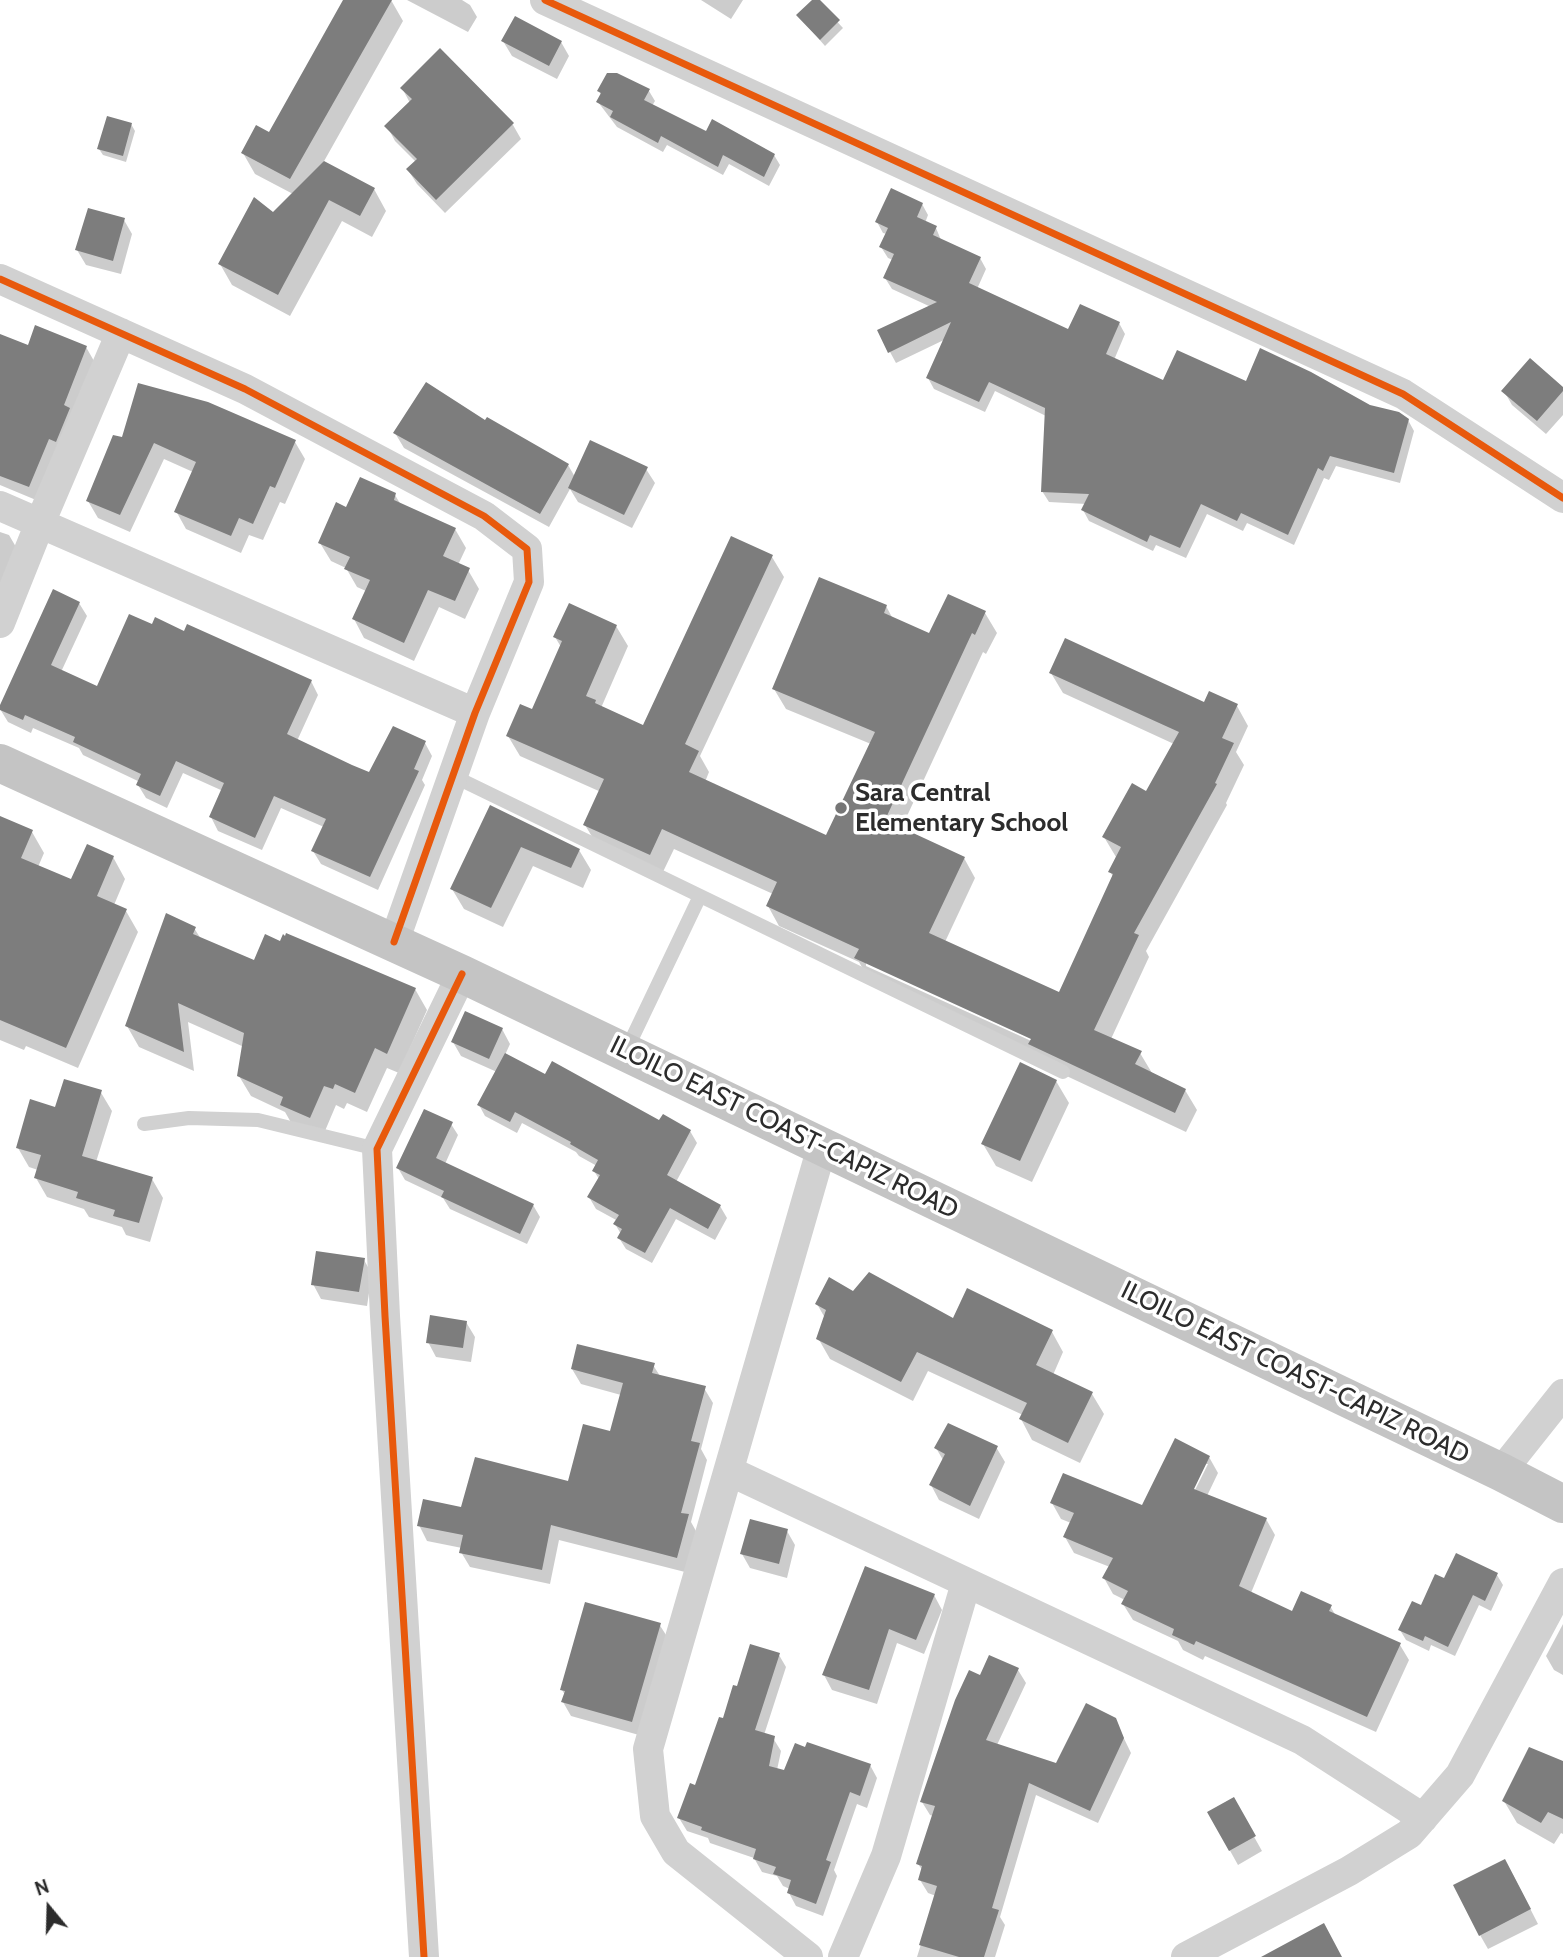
<!DOCTYPE html>
<html>
<head>
<meta charset="utf-8">
<style>
  body { margin:0 }
  #map { position:relative; width:1563px; height:1957px; overflow:hidden; background:#fff; font-family:Cabin,sans-serif }
  canvas { display:block }
  .north { position:absolute; left:14px; top:1873px; width:70px; height:70px; -webkit-text-stroke:5px #fff; paint-order:stroke; rotate:341deg; font-size:19px; font-weight:700; line-height:28px; text-align:center; color:#2c2c2c }
  .north::after { content:''; display:block; margin:auto; width:24px; height:32px; background:#2c2c2c; clip-path:polygon(50% 0,100% 100%,50% 72%,0 100%) }
</style>
</head>
<body>
<div id="map">
<canvas width="1563" height="1957"></canvas>
<div class="north">N</div>
</div>
<script>
const ctx = document.querySelector('canvas').getContext('2d');
ctx.lineJoin = 'round';
function fill(path, color) { ctx.fillStyle = color; ctx.fill(path, 'evenodd'); }
const shape = rows => new Path2D(rows.map(r => 'M' + r).join(''));
function trace(path, color, width, dash) { ctx.strokeStyle = color; ctx.lineWidth = width; ctx.lineCap = dash ? 'butt' : 'round'; ctx.setLineDash(dash || []); ctx.stroke(path); }
function write(font, color, halo, rows, align = 'center') {
  ctx.font = font + ' Cabin,sans-serif'; ctx.lineWidth = 7; ctx.setLineDash([]); ctx.textBaseline = 'middle'; ctx.strokeStyle = halo; ctx.fillStyle = color; for (const [text, x, y, turn = 0] of rows) {
    ctx.save(); ctx.translate(x, y); ctx.rotate((+turn || 0) * Math.PI / 180); ctx.textAlign = isNaN(turn) ? turn : align; if (halo) ctx.strokeText(text, 0, 0); ctx.fillText(text, 0, 0); ctx.restore();
  }
}
fill(shape([
  [345,0,391,0,403,21,323,163,374,189,386,211,372,237,342,221,290,316,232,285,220,264,293,194,255,174,243,153,269,134],
  [407,0,462,0,470,5,477,17,468,32],
  [701,0,743,0,731,19],
  [814,0,817,0,843,28,825,46,798,15],
  [503,41,561,42,569,56,557,79,512,56],
  [440,50,513,125,521,139,445,213,417,184,408,170,416,162,395,141,387,126,410,103,402,88],
  [599,91,649,91,655,101,652,106,707,133,774,155,780,165,769,186,729,164,723,175,667,145,663,152,617,127,598,102,601,95],
  [131,124,135,131,126,162,103,155,99,149],
  [922,204,928,215,925,223,936,228,941,240,980,258,986,269,977,289,1069,332,1119,323,1125,334,1114,360,1164,382,1247,383,1370,406,1408,420,1414,431,1400,483,1336,466,1329,480,1324,478,1294,545,1247,523,1243,531,1207,514,1186,558,1156,545,1153,551,1089,521,1083,510,1086,504,1049,502,1042,491,1046,416,995,391,985,412,934,389,928,378,946,339,896,363,890,352,931,307,892,289,885,278,893,260,888,258,881,247,887,234,883,233,877,222],
  [124,220,132,234,121,274,86,265,77,250],
  [0,336,29,347,86,347,94,361,36,500,0,485],
  [1563,389,1563,415,1546,434,1512,405,1504,391],
  [486,422,568,465,575,477,646,469,655,483,632,528,578,502,570,489,549,527,404,448,395,433],
  [123,439,295,442,305,459,285,504,280,502,263,540,249,535,241,553,186,529,176,511,193,472,164,459,130,532,98,518,88,501],
  [395,495,401,505,455,529,466,548,458,565,468,570,479,589,465,619,439,607,414,661,364,638,354,619,366,591,357,587,346,568,331,561,320,543,347,509],
  [0,532,9,535,16,547,0,592],
  [732,538,772,557,784,577,700,756,709,772,705,782,827,838,871,744,786,709,774,689,886,606,893,619,930,636,985,613,997,633,986,654,983,652,901,829,964,858,975,878,945,942,1060,994,1113,877,1110,871,1116,857,1104,837,1147,793,1174,744,1063,693,1051,673,1205,704,1237,706,1248,726,1236,752,1244,765,1226,803,1227,805,1146,951,1149,957,1111,1039,1140,1053,1152,1073,1185,1090,1197,1110,1186,1132,1041,1064,868,978,859,962,779,926,768,906,773,894,674,849,662,874,597,845,585,825,601,792,520,756,508,736,533,712,561,647,555,637,616,626,628,646,601,708,644,727],
  [866,962,1039,1041,1038,1044,866,966],
  [79,603,87,616,61,672,98,688,152,626,311,681,318,695,297,741,370,774,425,743,432,756,422,780,425,785,378,890,321,864,313,851,324,827,281,808,262,850,218,831,211,817,223,791,183,773,167,808,146,798,138,785,140,782,83,755,79,748,33,728,31,733,8,722,0,709],
  [491,807,579,850,591,870,583,888,533,866,503,927,464,909,452,889],
  [0,818,32,832,44,853,38,867,72,881,113,857,125,879,114,905,126,911,138,932,78,1068,26,1046,24,1050,0,1040],
  [194,928,201,939,255,962,415,989,427,1010,399,1073,387,1068,367,1112,347,1103,344,1109,336,1105,322,1138,293,1126,285,1112,251,1096,239,1076,244,1047,188,1022,194,1071,139,1047,127,1026],
  [502,1029,510,1044,505,1055,545,1077,660,1123,690,1131,697,1143,676,1182,720,1206,727,1218,715,1240,676,1219,652,1263,626,1249,619,1238,621,1234,615,1224,618,1221,596,1209,589,1197,599,1179,594,1171,597,1166,579,1156,576,1152,522,1123,517,1133,485,1116,479,1105,497,1072,461,1056,453,1042],
  [1056,1081,1069,1103,1032,1182,996,1166,983,1144],
  [100,1091,112,1111,96,1162,152,1179,163,1198,150,1242,126,1235,122,1227,89,1217,84,1209,47,1197,36,1178,38,1170,29,1167,18,1148,56,1109],
  [451,1124,458,1135,445,1164,533,1205,540,1217,527,1244,450,1209,443,1198,405,1180,398,1168],
  [364,1260,372,1274,367,1306,321,1299,313,1284],
  [853,1294,954,1320,1052,1332,1063,1352,1053,1375,1092,1394,1104,1414,1080,1463,1032,1440,1021,1419,1023,1415,928,1371,913,1401,830,1359,818,1338,825,1318,817,1304],
  [466,1322,475,1337,471,1362,436,1357,428,1342],
  [653,1365,660,1376,704,1388,713,1403,701,1449,707,1460,691,1522,696,1531,685,1572,559,1540,550,1584,470,1567,461,1552,462,1548,427,1541,419,1525,462,1509,569,1483,611,1433,621,1395,581,1384,572,1369],
  [996,1447,1005,1462,979,1519,939,1500,931,1485,943,1460,936,1448],
  [1209,1457,1218,1473,1207,1496,1266,1519,1275,1535,1251,1593,1293,1613,1330,1606,1336,1616,1400,1645,1409,1660,1376,1732,1205,1656,1203,1660,1183,1650,1178,1641,1133,1620,1123,1604,1125,1600,1113,1594,1104,1578,1110,1567,1074,1553,1065,1537,1071,1523,1061,1519,1052,1503,1143,1508],
  [1204,1464,1208,1464,1191,1498,1188,1496],
  [787,1531,795,1545,787,1578,750,1568,742,1554],
  [1497,1575,1503,1585,1491,1611,1479,1605,1455,1656,1431,1645,1429,1651,1406,1640,1400,1630,1444,1580],
  [934,1595,942,1610,924,1654,897,1643,877,1704,832,1690,824,1675],
  [659,1624,668,1638,639,1735,571,1716,563,1702,565,1695,562,1690],
  [1563,1624,1563,1675,1554,1670,1546,1656],
  [779,1655,786,1667,764,1735,773,1738,781,1751,777,1770,785,1772,870,1765,877,1778,867,1808,857,1804,834,1870,837,1876,823,1916,796,1906,789,1893,790,1889,783,1886,777,1876,762,1872,754,1858,710,1843,708,1838,687,1831,679,1818,696,1787,738,1688],
  [1018,1670,1026,1683,997,1745,1056,1766,1115,1720,1131,1753,1098,1823,1036,1795,1000,1917,1005,1925,995,1957,917,1957,936,1896,928,1893,920,1880,923,1871,918,1864,933,1816,930,1815,922,1802,981,1677],
  [1563,1763,1563,1834,1561,1833,1554,1844,1517,1823,1504,1801],
  [1233,1799,1262,1851,1238,1865,1209,1813],
  [1513,1875,1538,1924,1488,1949,1480,1935]
]), '#0003');
fill(shape([
  [343,0,392,0,290,179,241,153,256,125,269,132],
  [812,0,820,0,840,20,820,40,796,15],
  [515,16,562,41,549,66,501,41],
  [440,48,514,123,436,200,406,169,417,159,384,126,412,99,400,88],
  [607,73,617,73,650,89,644,100,706,131,712,119,775,154,764,177,723,155,718,167,661,136,658,143,610,117,613,111,596,102,601,93,597,91],
  [107,116,132,123,123,156,97,149],
  [324,161,375,188,360,216,329,200,278,295,218,264,254,197,273,212],
  [891,188,923,203,917,217,937,226,933,235,981,257,969,283,1068,329,1080,304,1120,322,1106,354,1163,380,1177,350,1246,381,1260,348,1311,372,1370,405,1399,412,1409,419,1394,473,1330,456,1323,471,1318,468,1288,535,1241,513,1237,521,1201,504,1180,548,1150,535,1147,542,1081,510,1089,494,1041,492,1045,408,989,382,979,402,926,378,951,322,888,353,877,330,937,302,883,278,894,254,879,247,888,228,875,222],
  [88,208,125,218,113,261,75,250],
  [35,325,87,346,64,405,70,408,56,442,49,439,29,487,0,476,0,334,28,345],
  [1530,358,1563,387,1563,391,1537,421,1501,391],
  [426,382,485,420,487,417,569,464,540,514,393,433],
  [138,383,208,402,296,440,275,488,270,486,253,524,239,518,231,536,174,512,196,462,154,443,120,515,86,501,113,435,122,437],
  [590,440,648,467,624,515,568,488],
  [360,477,396,493,394,500,456,528,443,556,470,568,455,601,428,590,404,643,352,619,370,580,344,569,350,557,318,543,336,502,346,507],
  [731,536,773,555,685,744,699,751,689,772,826,835,875,732,772,689,819,577,887,605,884,613,929,633,948,594,986,611,975,635,972,633,885,820,965,857,929,933,1059,992,1113,874,1108,872,1121,847,1102,837,1132,783,1146,791,1179,732,1049,673,1065,638,1204,702,1209,691,1238,704,1222,738,1234,743,1215,783,1217,784,1134,933,1139,935,1094,1030,1142,1051,1135,1064,1186,1089,1175,1113,1028,1044,1031,1039,854,958,859,949,766,906,777,882,662,829,650,855,583,825,604,779,506,736,520,704,532,709,562,641,553,637,569,603,617,625,586,696,596,700,595,703,643,725],
  [53,589,80,602,51,665,97,686,129,614,152,624,155,617,184,631,187,624,312,680,287,734,352,765,369,772,393,726,426,741,414,769,419,771,370,877,311,851,326,819,274,796,255,838,209,817,224,783,176,761,160,796,136,785,141,774,73,742,75,737,25,715,23,720,0,710,0,705],
  [490,805,580,849,571,868,521,847,491,908,450,889],
  [0,816,33,830,21,858,71,879,87,844,114,856,97,896,127,909,66,1048,0,1020],
  [166,913,196,927,193,934,254,960,265,934,280,941,283,934,285,936,286,933,416,988,387,1054,375,1048,355,1093,335,1084,333,1089,324,1086,310,1118,280,1105,283,1097,237,1076,244,1033,178,1003,184,1052,125,1026],
  [465,1011,503,1028,489,1059,451,1042],
  [505,1053,545,1074,552,1061,659,1120,663,1114,691,1130,667,1175,721,1205,708,1229,670,1208,645,1253,617,1238,622,1229,613,1224,619,1215,587,1197,600,1175,592,1171,598,1160,570,1144,571,1142,515,1112,510,1122,477,1105],
  [1020,1062,1057,1080,1020,1161,981,1144],
  [64,1079,102,1090,82,1156,153,1177,139,1223,113,1216,115,1210,76,1198,78,1192,34,1178,41,1155,16,1148,30,1099,55,1107],
  [424,1109,453,1122,436,1158,534,1204,520,1234,441,1197,444,1191,396,1168],
  [316,1251,365,1258,359,1292,311,1285],
  [869,1272,953,1318,967,1288,1053,1330,1036,1365,1093,1392,1068,1443,1019,1419,1027,1403,917,1352,901,1382,816,1339,826,1310,815,1304,829,1277,853,1291],
  [430,1315,467,1321,463,1348,426,1343],
  [577,1344,655,1363,652,1373,706,1386,691,1441,700,1443,681,1513,689,1514,677,1558,551,1525,542,1570,459,1553,463,1535,417,1526,423,1499,461,1507,475,1457,568,1481,583,1424,610,1431,623,1383,571,1369],
  [948,1423,998,1446,970,1506,929,1485,945,1454,934,1448],
  [1175,1438,1210,1456,1194,1489,1267,1518,1239,1586,1292,1611,1301,1591,1332,1605,1329,1611,1401,1643,1367,1717,1196,1641,1194,1645,1172,1635,1174,1629,1121,1604,1128,1591,1102,1578,1113,1558,1063,1537,1074,1513,1050,1503,1063,1473,1142,1505],
  [750,1519,788,1529,779,1564,740,1554],
  [1456,1553,1498,1573,1485,1601,1473,1595,1448,1647,1425,1636,1423,1641,1398,1630,1412,1601,1421,1605,1435,1574,1444,1578],
  [865,1566,935,1594,916,1640,889,1629,869,1690,822,1675],
  [585,1602,661,1623,632,1722,561,1702,565,1691,560,1690],
  [750,1644,780,1653,755,1730,775,1736,769,1766,784,1770,795,1743,805,1747,807,1742,871,1764,860,1796,850,1792,826,1860,831,1862,816,1904,787,1893,791,1880,773,1874,776,1867,753,1859,756,1849,701,1830,702,1827,677,1818,690,1783,695,1785,719,1717,723,1718,733,1685,737,1686],
  [989,1655,1019,1668,986,1740,1056,1763,1086,1703,1116,1718,1124,1738,1090,1811,1029,1783,992,1908,999,1910,984,1957,959,1957,919,1945,937,1886,918,1880,922,1866,916,1864,935,1806,920,1802,955,1700,969,1670,980,1675],
  [1529,1747,1563,1761,1563,1819,1548,1812,1541,1823,1502,1801],
  [1234,1797,1256,1836,1229,1851,1207,1812],
  [1505,1859,1531,1909,1479,1936,1453,1885],
  [1324,1923,1342,1957,1261,1957]
]), '#7d7d7d');
trace(shape([
  [453,776,1063,1072],
  [626,1051,700,896],
  [144,1124,189,1118,258,1120,377,1149]
]), '#d1d1d1', 14);
trace(shape([
  [545,0,1403,394,1563,498],
  [0,279,245,389,484,516,527,549,529,582,475,713,394,942],
  [0,506,475,713],
  [0,623,40,523,121,333],
  [729,1471,1302,1740,1423,1818],
  [1501,1472,1563,1394],
  [424,1957,385,1316,377,1149,462,974],
  [808,1957,676,1852,655,1816,648,1749,822,1147],
  [843,1957,886,1856,966,1583],
  [1186,1957,1349,1871,1409,1834,1460,1775,1563,1583]
]), '#d1d1d1', 30);
trace(shape([
  [0,763,462,974,1501,1472,1563,1504]
]), '#c4c4c4', 38);
trace(shape([
  [545,0,1403,394,1563,498],
  [0,279,245,389,484,516,527,549,529,582,475,713,394,942],
  [424,1957,385,1316,377,1149,462,974]
]), '#e8590c', 7);
for (const [x, y, r, color] of [
  [841,808,7,"#767676"]
]) { const dot = new Path2D(); dot.arc(x, y, r, 0, 2 * Math.PI); ctx.fillStyle = color; ctx.fill(dot); trace(dot, '#fff', 2.5); }
write('bold 26px', '#2c2c2c', '#fff', [
  ["Sara Central",855,793],
  ["Elementary School",855,823]
], 'left');
write('26px', '#2c2c2c', '#fff', [
  ["ILOILO EAST COAST-CAPIZ ROAD",784,1128,26],
  ["ILOILO EAST COAST-CAPIZ ROAD",1295,1373,26]
]);
</script>
</body>
</html>
